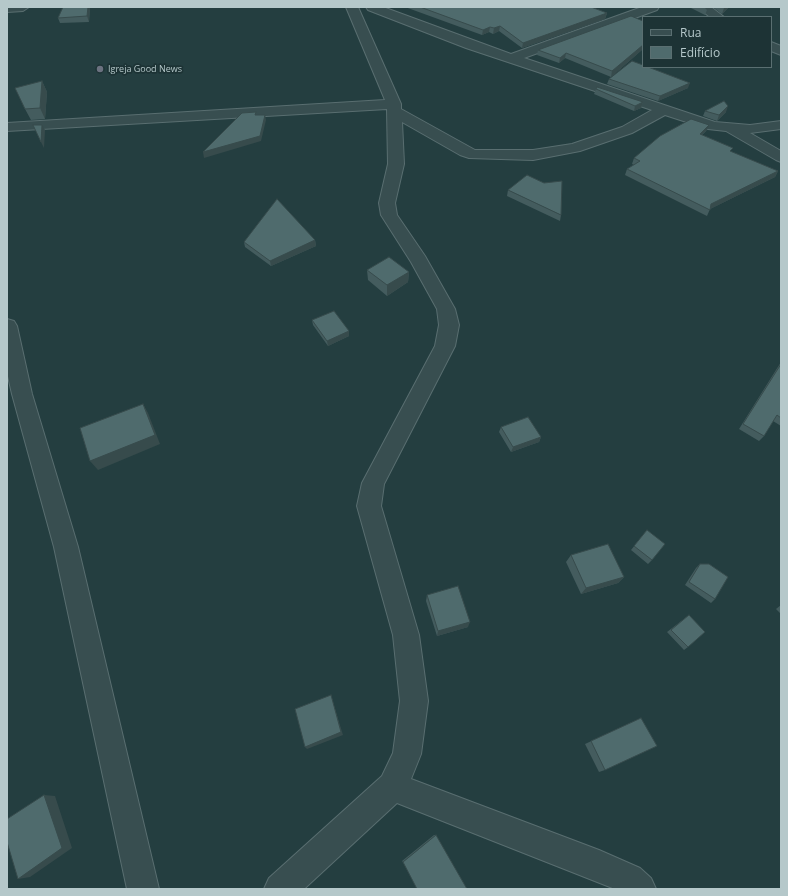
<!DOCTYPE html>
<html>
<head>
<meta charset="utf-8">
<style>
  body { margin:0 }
  #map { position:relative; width:788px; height:896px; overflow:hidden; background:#243e40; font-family:"Open Sans",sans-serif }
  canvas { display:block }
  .frame { position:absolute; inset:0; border:8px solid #b5c8ca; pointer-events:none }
  .legend { position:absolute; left:642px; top:16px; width:130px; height:52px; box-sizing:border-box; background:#1d3335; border:1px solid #5a6f71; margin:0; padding:5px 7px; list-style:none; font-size:12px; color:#b5c8ca }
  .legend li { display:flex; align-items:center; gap:8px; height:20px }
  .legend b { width:20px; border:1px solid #5a6f71 }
</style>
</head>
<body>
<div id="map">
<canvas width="788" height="896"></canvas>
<div class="frame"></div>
<ul class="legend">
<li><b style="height:5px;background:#384e50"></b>Rua</li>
<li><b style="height:11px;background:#4f6b6d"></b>Edifício</li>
</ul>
</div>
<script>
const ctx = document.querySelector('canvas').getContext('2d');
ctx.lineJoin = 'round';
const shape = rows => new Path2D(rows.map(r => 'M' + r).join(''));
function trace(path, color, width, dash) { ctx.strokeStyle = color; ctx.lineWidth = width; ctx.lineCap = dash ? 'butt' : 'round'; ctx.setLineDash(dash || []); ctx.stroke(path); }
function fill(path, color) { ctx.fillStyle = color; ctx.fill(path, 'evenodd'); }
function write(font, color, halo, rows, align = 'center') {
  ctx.font = font + ' "Open Sans",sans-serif'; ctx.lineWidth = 3.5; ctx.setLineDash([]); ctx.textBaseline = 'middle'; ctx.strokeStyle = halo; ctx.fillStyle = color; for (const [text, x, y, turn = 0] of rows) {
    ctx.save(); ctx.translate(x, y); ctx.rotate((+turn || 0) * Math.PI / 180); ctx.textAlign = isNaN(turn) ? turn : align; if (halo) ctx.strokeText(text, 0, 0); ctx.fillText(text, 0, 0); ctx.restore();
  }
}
const street = shape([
  [7,7,29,7,23,11,7,12,7,7],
  [346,7,358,7,401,104,401,109,475,150,533,150,572,144,622,127,652,110,466,48,368,10,366,7,383,7,511,54,642,7,659,7,657,10,524,58,715,122,750,125,781,121,781,129,750,133,781,151,781,162,776,160,726,131,708,129,665,115,632,133,580,151,533,160,469,158,460,155,402,122,404,164,395,203,397,215,425,256,455,309,459,325,455,346,384,484,381,506,419,635,428,701,421,754,411,779,599,850,640,868,651,878,656,889,615,889,397,803,304,889,264,889,269,878,382,776,393,753,400,701,393,635,357,506,362,483,435,346,439,325,437,309,411,262,381,215,379,203,388,164,387,109,7,131,7,123,385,100,346,7],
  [697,7,711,7,724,17,710,17,697,7],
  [771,42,781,46,781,55,771,51,771,42],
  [7,319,14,321,17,326,32,394,78,547,159,889,127,889,54,547,12,394,7,372,7,319]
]);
trace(street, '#596e70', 2);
fill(street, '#384e50');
fill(shape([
  [90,7,89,22,60,23,58,18],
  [405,7,591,7,607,13,605,19,522,48,499,31,493,34,489,32,482,35],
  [689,7,704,7,707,10,705,15],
  [713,7,729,7,722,14],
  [643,21,643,49,611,77,565,58,559,63,537,55,538,50],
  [609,79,688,88,658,101,607,84],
  [42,81,47,92,45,119,31,120,25,109],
  [596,89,643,102,641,108,634,111,594,94],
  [705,111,726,112,717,121,703,116],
  [707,130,702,135,731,152,778,171,775,177,710,209,707,216,625,175,627,169,634,165,632,164,634,158],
  [508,190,561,215,560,221,507,196],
  [315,240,316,246,271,266,245,247,244,242],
  [367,270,409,272,408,282,387,296,368,280],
  [312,320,349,331,349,336,328,346,313,325],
  [781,362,781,426,773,421,764,436,759,441,739,429],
  [501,427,541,437,539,442,511,452,499,432],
  [647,530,652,560,648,564,631,550],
  [571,555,624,577,618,583,581,594,566,562],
  [700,564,715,599,711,603,685,585,696,568],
  [427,595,468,627,437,636,426,601],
  [781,605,781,614,776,609],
  [689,615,688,647,684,650,667,632],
  [641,718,605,770,599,772,585,744],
  [434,835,436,835,403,862,402,861]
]), '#445c5e');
fill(shape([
  [88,7,90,7,89,22,87,16],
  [725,7,729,7,722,14,724,8],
  [607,13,605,19,522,48,523,43],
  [500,26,499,31,493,34,494,28],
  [490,27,489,32,482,35,483,30],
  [643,45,643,49,611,77,612,71],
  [566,53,565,58,559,63,560,58],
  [42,81,47,92,45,119,40,108],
  [690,83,688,88,658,101,660,96],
  [643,102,641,108,634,111,635,106],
  [728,106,726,112,717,121,719,115],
  [265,115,266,120,261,141,204,158,203,152],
  [42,125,45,130,44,148,41,142],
  [709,125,707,130,697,139,700,134],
  [778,171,775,177,708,210,711,204],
  [315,240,316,246,271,266,270,261],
  [409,272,408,282,387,296,387,285],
  [349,331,349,336,328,346,327,341],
  [143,404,148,413,160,444,98,470,90,461],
  [541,437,539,442,511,452,513,447],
  [624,577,618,583,581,594,586,588],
  [470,622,468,627,437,636,438,631],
  [331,695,332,699,343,735,307,749,305,747],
  [44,795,55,796,72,848,30,877,18,879]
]), '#374b4c');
const building = shape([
  [63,7,88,7,87,16,58,18,63,7],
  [420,7,591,7,607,13,523,43,500,26,494,28,490,27,483,30,420,7],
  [631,16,643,21,643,45,612,71,566,53,560,58,538,50,631,16],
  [632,61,643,65,643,67,648,67,690,83,660,96,609,79,632,61],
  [42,81,40,108,25,109,15,88,42,81],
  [597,87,643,102,635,106,596,89,597,87],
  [724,101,728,106,719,115,705,111,724,101],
  [256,112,255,115,265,115,260,136,203,152,242,113,256,112],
  [691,119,709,125,700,134,733,148,730,151,778,171,711,204,710,210,627,169,640,161,634,158,660,136,691,119],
  [33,125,42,125,41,142,33,125],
  [527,175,544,183,562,181,561,215,508,190,527,175],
  [277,199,315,240,270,261,244,242,277,199],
  [389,257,409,272,387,285,367,270,389,257],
  [334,311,349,331,327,341,312,320,334,311],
  [781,364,781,418,777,415,764,436,743,424,781,364],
  [143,404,155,435,90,461,80,428,143,404],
  [528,417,541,437,513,447,501,427,528,417],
  [647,530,665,544,652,560,634,546,647,530],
  [608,544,624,577,586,588,571,555,608,544],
  [700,564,709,564,728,577,715,599,689,582,700,564],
  [458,586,470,622,438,631,427,595,458,586],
  [689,615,705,632,688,647,671,630,689,615],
  [331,695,341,732,305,747,295,709,331,695],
  [641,718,657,746,605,770,591,741,641,718],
  [44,795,62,848,18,879,7,842,7,819,44,795],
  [436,835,467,889,417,889,403,862,436,835]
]);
fill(building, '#4f6b6d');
trace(building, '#374b4c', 1);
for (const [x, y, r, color] of [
  [100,69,4,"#6b7280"]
]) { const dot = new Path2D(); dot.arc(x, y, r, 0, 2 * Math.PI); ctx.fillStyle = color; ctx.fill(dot); trace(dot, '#1d3335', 1.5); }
write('9px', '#b5c8ca', '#1d3335', [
  ["Igreja Good News",108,69]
], 'left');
</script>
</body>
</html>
